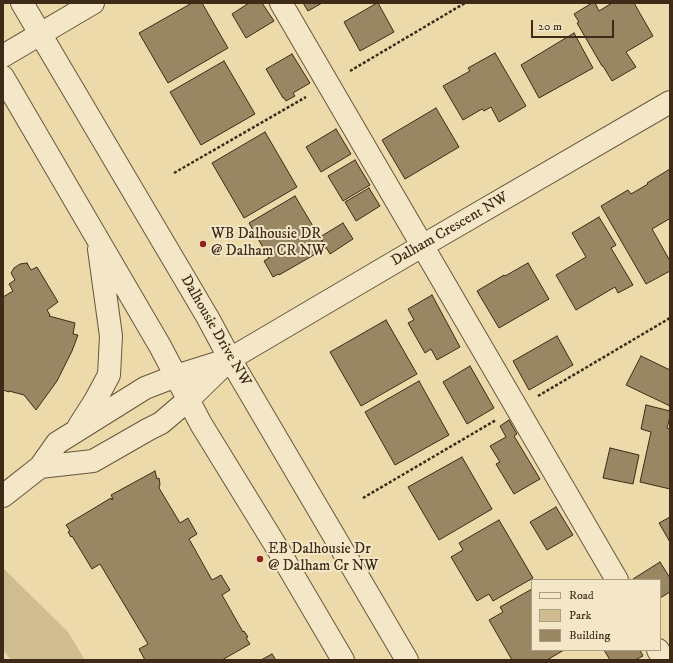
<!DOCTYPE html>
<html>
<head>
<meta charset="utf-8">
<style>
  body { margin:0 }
  #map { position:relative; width:673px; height:663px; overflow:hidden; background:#eddaaa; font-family:"IM FELL DW Pica",serif }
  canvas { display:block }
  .frame { position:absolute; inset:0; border:4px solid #3d2a17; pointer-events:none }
  .legend { position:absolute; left:531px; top:579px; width:130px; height:72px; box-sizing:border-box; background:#f3e7c8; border:1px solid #aa9b81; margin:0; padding:5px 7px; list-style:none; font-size:12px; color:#3d2a17 }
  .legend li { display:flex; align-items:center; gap:8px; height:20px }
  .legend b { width:20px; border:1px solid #aa9b81 }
  .scale { position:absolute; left:531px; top:20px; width:83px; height:18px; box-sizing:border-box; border:2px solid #3d2a17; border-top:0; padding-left:5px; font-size:12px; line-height:14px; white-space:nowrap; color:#3d2a17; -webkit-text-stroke:3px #f3e7c8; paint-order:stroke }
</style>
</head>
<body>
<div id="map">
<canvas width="673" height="663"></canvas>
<div class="frame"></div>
<ul class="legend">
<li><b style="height:5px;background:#f3e7c8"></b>Road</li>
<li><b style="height:11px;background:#cfbc91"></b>Park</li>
<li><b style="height:11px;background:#998663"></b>Building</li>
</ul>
<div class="scale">20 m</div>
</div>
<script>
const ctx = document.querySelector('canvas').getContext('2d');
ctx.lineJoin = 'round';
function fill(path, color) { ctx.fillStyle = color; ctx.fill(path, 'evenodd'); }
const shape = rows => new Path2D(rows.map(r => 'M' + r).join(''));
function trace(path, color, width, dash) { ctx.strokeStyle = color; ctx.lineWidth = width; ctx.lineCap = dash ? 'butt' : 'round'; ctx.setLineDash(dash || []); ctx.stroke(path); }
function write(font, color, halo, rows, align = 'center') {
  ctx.font = font + ' "IM FELL DW Pica",serif'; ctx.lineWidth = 4; ctx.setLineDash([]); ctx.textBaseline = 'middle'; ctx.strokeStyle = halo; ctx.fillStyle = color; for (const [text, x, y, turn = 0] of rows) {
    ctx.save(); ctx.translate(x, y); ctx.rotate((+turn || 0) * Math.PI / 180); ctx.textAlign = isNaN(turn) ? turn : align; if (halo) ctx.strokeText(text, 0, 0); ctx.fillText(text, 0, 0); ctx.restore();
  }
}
fill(shape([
  [3,568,68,632,85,660,11,660,3,650]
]), '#cfbc91');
const building = shape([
  [192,3,202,3,228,48,168,83,139,33,192,3],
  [249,3,262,3,274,21,246,38,232,14,249,3],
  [303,3,322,3,308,11,303,3],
  [377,3,378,3,394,32,360,51,344,22,377,3],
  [592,3,595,3,599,11,612,3,634,3,653,36,626,52,636,67,612,81,603,66,602,66,577,23,579,22,574,14,592,3],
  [574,33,593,68,539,98,521,65,574,33],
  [495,53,526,106,499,122,491,107,484,111,482,109,463,120,443,86,470,71,468,68,495,53],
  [292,54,310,83,293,93,295,96,286,101,284,98,283,98,266,69,292,54],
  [224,61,255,114,201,145,170,92,224,61],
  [436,108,459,147,405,179,382,140,436,108],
  [336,129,351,154,321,172,306,147,336,129],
  [265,132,297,187,244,218,212,163,265,132],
  [355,160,370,185,343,201,328,176,355,160],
  [670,169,670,221,669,219,652,229,670,261,670,271,646,284,601,206,628,190,631,194,648,184,647,183,670,169],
  [369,188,380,206,356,221,345,202,369,188],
  [295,196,326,248,279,275,278,274,273,277,264,261,269,258,249,223,295,196],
  [599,217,616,245,611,248,633,285,618,293,615,287,576,310,556,275,586,257,572,233,599,217],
  [343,223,353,239,330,254,320,237,343,223],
  [27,263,31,270,37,267,58,302,47,310,50,315,49,316,75,323,73,334,78,335,72,351,57,381,36,410,24,395,9,391,9,392,3,390,3,297,13,291,9,284,15,280,11,273,14,268,20,264,27,263],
  [528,263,549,299,499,328,477,291,504,275,505,276,528,263],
  [432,295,460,347,437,360,431,349,425,353,408,323,414,320,408,309,432,295],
  [386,320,417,374,361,406,330,352,386,320],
  [557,336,573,365,529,390,513,361,557,336],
  [641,356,670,370,670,406,626,385,641,356],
  [470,366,494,408,467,424,443,382,470,366],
  [419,381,449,435,395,465,365,412,419,381],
  [646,405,670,411,670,417,667,428,670,429,670,489,640,482,651,432,641,429,646,405],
  [509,420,517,434,514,436,540,479,514,494,496,464,500,462,490,446,506,437,500,426,509,420],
  [610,448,639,455,633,484,603,478,610,448],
  [462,457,492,509,439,540,408,487,462,457],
  [155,471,157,479,159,478,160,484,159,488,180,523,188,518,197,534,189,539,212,580,221,575,230,590,222,595,243,632,244,631,248,637,246,638,250,644,222,660,145,660,139,649,148,644,100,564,92,569,72,536,71,537,68,532,70,531,66,525,111,498,112,500,113,499,111,495,155,471],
  [556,507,573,535,547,550,530,522,556,507],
  [670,517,670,542,659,523,670,517],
  [499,520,533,578,493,601,489,594,477,601,451,557,463,550,459,543,499,520],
  [660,562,670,578,670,592,660,598,660,580,634,580,633,579,660,562],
  [532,589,532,650,564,650,547,660,512,660,489,620,503,612,500,607,532,589],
  [604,650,640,650,643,656,635,660,610,660,604,650],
  [272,654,276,660,261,660,272,654]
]);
fill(building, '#998663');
trace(building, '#3d2a17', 1);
const minor = shape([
  [22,3,208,318,230,359,407,660],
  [281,3,617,580],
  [3,56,93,3],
  [3,77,160,346,201,424,279,551,343,660],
  [79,426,95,401,109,375,111,336,99,249],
  [40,467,93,461,149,429,161,423,188,400,227,362],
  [3,496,40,467,57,443,145,388,176,376,230,359,422,246,670,102],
  [658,650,664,660]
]);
trace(minor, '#69563c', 24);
trace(shape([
  [350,71,465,3],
  [174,173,306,97],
  [538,396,670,318],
  [363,498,496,420]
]), '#3d2a17', 2.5, [3, 2]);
trace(minor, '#f3e7c8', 22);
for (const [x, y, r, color] of [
  [203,244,4,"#8f2418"],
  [260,559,4,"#8f2418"]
]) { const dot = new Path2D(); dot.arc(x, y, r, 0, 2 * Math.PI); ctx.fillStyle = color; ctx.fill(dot); trace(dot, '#f3e7c8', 1.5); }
write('15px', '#3d2a17', '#f3e7c8', [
  ["Dalham Crescent NW",450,230,-30],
  ["Dalhousie Drive NW",215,331,60]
]);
write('15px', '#3d2a17', '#f3e7c8', [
  ["WB Dalhousie DR",211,235],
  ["@ Dalham CR NW",211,252],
  ["EB Dalhousie Dr",268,550],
  ["@ Dalham Cr NW",268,567]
], 'left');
</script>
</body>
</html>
